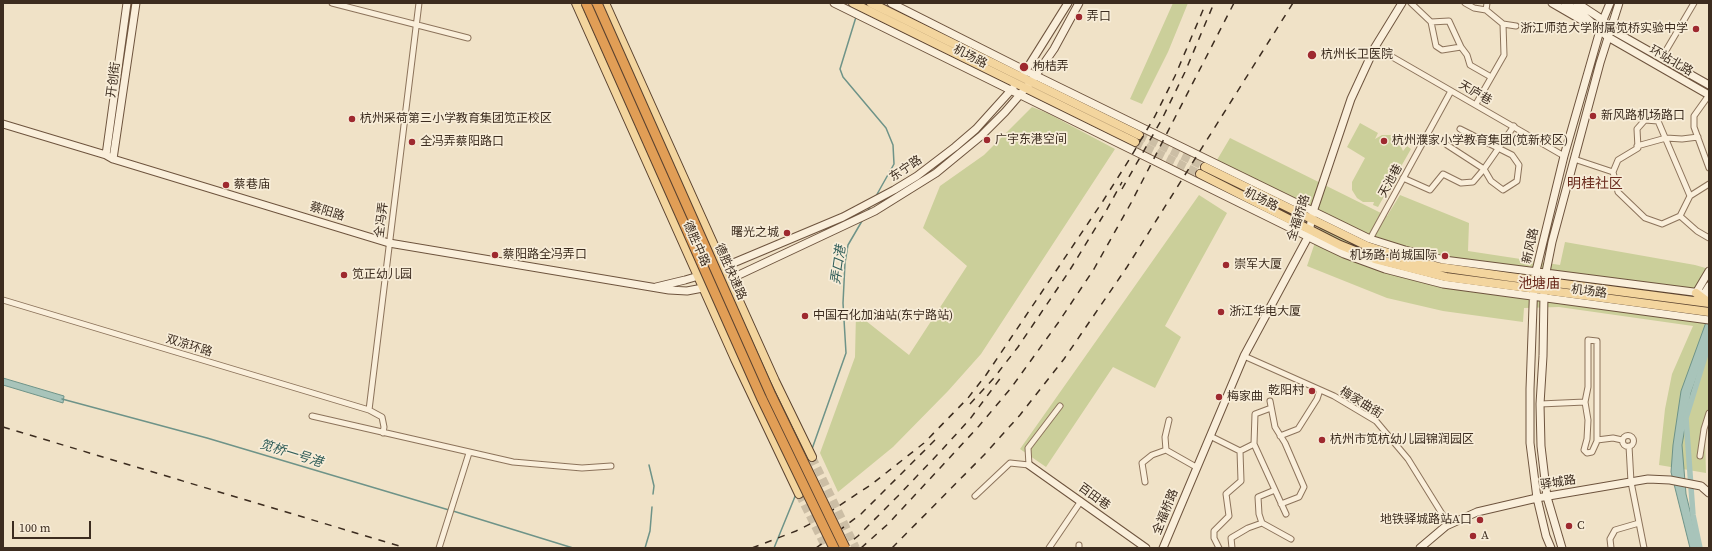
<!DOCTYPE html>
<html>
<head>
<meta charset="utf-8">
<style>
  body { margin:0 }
  #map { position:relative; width:1712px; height:551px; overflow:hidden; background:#f0e2c7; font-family:"Source Serif 4",serif }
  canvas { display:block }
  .frame { position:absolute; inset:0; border:4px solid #3c2c1f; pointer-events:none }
  .scale { position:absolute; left:12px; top:521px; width:79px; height:18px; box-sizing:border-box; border:2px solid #3c2c1f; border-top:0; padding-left:5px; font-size:12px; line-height:14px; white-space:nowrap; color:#3c2c1f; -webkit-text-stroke:3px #f7ecd7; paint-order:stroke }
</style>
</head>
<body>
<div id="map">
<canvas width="1712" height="551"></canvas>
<div class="frame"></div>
<div class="scale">100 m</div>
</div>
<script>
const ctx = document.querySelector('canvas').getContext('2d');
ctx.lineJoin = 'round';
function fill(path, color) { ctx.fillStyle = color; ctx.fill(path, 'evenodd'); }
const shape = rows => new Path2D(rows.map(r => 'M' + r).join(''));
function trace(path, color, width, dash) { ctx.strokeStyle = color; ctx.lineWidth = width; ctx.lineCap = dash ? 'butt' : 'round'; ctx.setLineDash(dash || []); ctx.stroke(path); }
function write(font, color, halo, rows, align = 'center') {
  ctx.font = font + ' "Source Serif 4","Noto Sans SC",serif'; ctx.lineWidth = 3.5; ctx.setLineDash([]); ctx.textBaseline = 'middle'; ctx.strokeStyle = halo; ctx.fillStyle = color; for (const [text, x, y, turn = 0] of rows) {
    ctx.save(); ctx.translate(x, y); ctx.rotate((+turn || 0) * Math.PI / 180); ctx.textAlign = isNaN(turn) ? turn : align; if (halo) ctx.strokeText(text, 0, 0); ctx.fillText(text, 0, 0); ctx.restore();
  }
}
fill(shape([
  [1173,3,1188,3,1168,52,1142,104,1130,99],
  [1032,107,1047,113,1115,149,981,354,948,391,893,447,838,492,820,453,855,357,856,313,909,355,967,266,923,228,940,186,984,155],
  [1360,123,1378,133,1375,139,1382,135,1390,135,1397,138,1403,151,1407,146,1411,149,1378,207,1373,205,1374,202,1363,202,1357,198,1352,190,1352,182,1365,158,1347,147],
  [1230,138,1387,216,1400,195,1469,223,1468,251,1560,265,1565,242,1695,265,1709,269,1709,423,1705,436,1706,473,1659,465,1665,409,1672,374,1693,326,1559,307,1524,308,1523,322,1443,311,1387,298,1307,266,1323,219,1217,160],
  [1199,195,1227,213,1165,326,1181,337,1155,388,1113,367,1046,467,1020,449]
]), '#cbcf9a');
const water = shape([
  [1709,314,1709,344,1691,393,1682,445,1686,494,1699,548,1690,548,1671,472,1673,445,1681,391,1709,314],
  [3,378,64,396,63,403,3,385,3,378]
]);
fill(water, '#a8c4ba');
trace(water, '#6e9388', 1);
trace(shape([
  [856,17,840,69,843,77,886,128,893,145,894,164,876,196],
  [867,212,871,205],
  [62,399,207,438,449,510],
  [812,449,846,353,843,303,845,263,848,245,862,221],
  [649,465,654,486,653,494],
  [453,511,573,548],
  [645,548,650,531,652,507],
  [774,548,796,494]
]), '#6e9388', 1.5);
trace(shape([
  [1700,548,1693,515,1686,418,1709,344]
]), '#a8c4ba', 5.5);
trace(shape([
  [1139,135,1205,167],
  [1135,142,1200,174],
  [812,457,856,548],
  [799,494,826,548]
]), '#ccbea5', 8, [8, 4]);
const street = shape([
  [332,3,468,38],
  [1411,3,1431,22,1436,46,1442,50,1461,47,1467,55,1470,65,1491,77],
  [1465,3,1474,8,1486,10],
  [1431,22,1449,21,1461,47],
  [1503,24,1516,26],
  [1375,47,1564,156],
  [1661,59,1694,3],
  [1709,95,1694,116,1694,127,1709,168],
  [1476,104,1504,55,1503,24,1486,10,1487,3],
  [1447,145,1484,169,1491,181,1503,190,1517,181,1519,165,1512,155,1460,129],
  [1637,146,1666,138,1682,139,1698,137],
  [1574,159,1613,172],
  [1403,178,1430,190,1443,174,1461,183,1473,182,1484,169,1514,126],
  [1690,196,1658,121,1645,120,1637,129,1638,148,1618,160,1613,172,1618,192,1645,218,1662,224,1680,216,1690,196,1709,184],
  [1680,216,1697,231,1709,238],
  [1370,239,1451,91],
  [3,300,369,410],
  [1244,356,1334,396,1376,421,1408,459,1449,525],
  [1270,401,1275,427,1285,443,1304,487,1299,497,1281,504],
  [1540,404,1585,402,1588,420,1587,439,1584,450,1587,453,1592,452,1597,441,1597,341,1588,340,1588,387,1585,402],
  [1271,408,1255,414,1254,444,1286,514],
  [312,416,513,462,582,468,611,466],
  [383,433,384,427,382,417,369,410,419,3],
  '1622.5 441a5.5 5.5 0 1 1 11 0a5.5 5.5 0 1 1-11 0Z',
  [1210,436,1240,451,1241,481,1226,494,1229,516,1214,531,1214,538,1219,548],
  [1280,436,1298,429,1317,399,1320,390],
  [1597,440,1613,438,1622,440],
  [1629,446,1631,482,1644,548],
  [1166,450,1196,467],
  [1240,451,1254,444],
  [1700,456,1704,429,1709,413],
  [1145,482,1142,463,1152,455,1166,450,1165,437,1169,420],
  [975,496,1010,463,1029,465,1028,448,1060,406],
  [1262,523,1291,539],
  [439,548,469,453],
  [1049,548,1081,501],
  [1079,548,1079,545],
  [1232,548,1231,538,1248,528,1262,523,1259,514,1258,497,1275,490],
  [1611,548,1610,539,1615,530,1639,523]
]);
const secondary = shape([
  [834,3,1325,245,1344,254,1385,269,1443,284,1709,320],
  [891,3,1026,71,1370,239,1405,250,1444,260,1709,294],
  [1552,3,1590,25],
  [1565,3,1583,15,1608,37,1709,95],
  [1577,3,1603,20,1610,29,1709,85],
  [1023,75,1068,3],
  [3,124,106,155,113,159,389,243,669,290,687,291,708,287],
  [106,155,127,3],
  [113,159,136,3],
  [719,269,843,217,894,190,917,176,955,147,976,129,1013,88],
  [1545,277,1552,242,1600,63,1619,3],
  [726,281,875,211,936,173,981,136,1005,112,1031,82,1054,49,1079,3],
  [656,287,685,280,702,275],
  [1544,293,1543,356,1540,404,1541,446,1547,497,1562,548],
  [1696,293,1709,271],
  [1704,294,1709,286],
  [1029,465,1146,548],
  [1163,548,1244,356,1308,237,1313,212,1351,99,1375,47,1402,3],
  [1420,548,1446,526,1477,512,1537,498,1648,479,1670,480,1701,486,1709,493],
  [1551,548,1546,536,1537,498,1530,443,1530,389,1534,279,1564,156,1603,20,1610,3]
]);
const primary = shape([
  [576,3,735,359,799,494],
  [605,3,775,381,812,457],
  [853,3,1135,142],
  [871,3,1139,135],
  [1205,167,1367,246,1413,261,1439,267,1510,277,1709,303],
  [1200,174,1340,245,1375,259,1446,277,1709,312],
  [1696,293,1708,302]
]);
trace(street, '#8c735b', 7);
trace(secondary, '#6e543e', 9);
trace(primary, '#5a422f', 10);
trace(street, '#faefdb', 5);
trace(secondary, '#faefdb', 7);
trace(primary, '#f3d59e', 8);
trace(shape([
  [1122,189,1162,119,1185,72,1214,3],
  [970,404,993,379,1018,347,1068,273,1106,211,1122,182],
  [3,427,406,548],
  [752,548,796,531,816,521,872,484,924,443,968,398,986,375,1103,201,1129,160,1155,116,1175,76,1206,3],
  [816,548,861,514,935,440],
  [843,548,858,536,898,496,939,453,970,419,1002,376],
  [861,548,888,524,979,426,1011,388,1058,323,1094,269,1131,203,1234,3],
  [892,548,984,455,1020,415,1064,359,1127,267,1293,3]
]), '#3c2c1f', 1.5, [7, 7]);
const highwayBridge = shape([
  [586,3,761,397,834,548],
  [597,3,771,395,845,548]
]);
trace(highwayBridge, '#5a422f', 11, []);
trace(highwayBridge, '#e19e56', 9);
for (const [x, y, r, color] of [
  [1079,17,4,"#9e292f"],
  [1696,29,4,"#9e292f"],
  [1312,55,5,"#9e292f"],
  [1024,67,5,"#9e292f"],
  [1593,116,4,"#9e292f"],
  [352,119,4,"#9e292f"],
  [987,140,4,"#9e292f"],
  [1384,141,4,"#9e292f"],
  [412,142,4,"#9e292f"],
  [226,185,4,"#9e292f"],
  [787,233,4,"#9e292f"],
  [495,255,4,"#9e292f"],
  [1445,256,4,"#9e292f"],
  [1226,265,4,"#9e292f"],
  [344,275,4,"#9e292f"],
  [1221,312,4,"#9e292f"],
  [805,316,4,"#9e292f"],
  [1312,391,4,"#9e292f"],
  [1219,397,4,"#9e292f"],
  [1322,440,4,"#9e292f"],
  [1480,520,4,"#9e292f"],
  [1569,526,4,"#9e292f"],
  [1473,536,4,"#9e292f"]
]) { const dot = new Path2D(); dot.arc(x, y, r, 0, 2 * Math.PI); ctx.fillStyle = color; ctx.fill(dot); trace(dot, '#f7ecd7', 1.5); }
write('12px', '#3c2c1f', '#f7ecd7', [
  ["弄口",1087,17],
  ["浙江师范大学附属笕桥实验中学",1688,29,"right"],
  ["杭州长卫医院",1321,55],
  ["枸桔弄",1033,67],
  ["新风路机场路口",1601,116],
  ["杭州采荷第三小学教育集团笕正校区",360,119],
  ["广宇东港空间",995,140],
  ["杭州濮家小学教育集团(笕新校区)",1392,141],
  ["全冯弄蔡阳路口",420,142],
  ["蔡巷庙",234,185],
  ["曙光之城",779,233,"right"],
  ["蔡阳路全冯弄口",503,255],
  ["机场路·尚城国际",1437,256,"right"],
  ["崇军大厦",1234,265],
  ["笕正幼儿园",352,275],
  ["浙江华电大厦",1229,312],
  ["中国石化加油站(东宁路站)",813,316],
  ["乾阳村",1304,391,"right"],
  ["梅家曲",1227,397],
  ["杭州市笕杭幼儿园锦润园区",1330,440],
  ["地铁驿城路站A口",1472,520,"right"],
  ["C",1577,526],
  ["A",1481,536]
], 'left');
write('12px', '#3c2c1f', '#f7ecd7', [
  ["机场路",970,57,27],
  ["环站北路",1671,61,30],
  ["开创街",114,80,-82],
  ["天庐巷",1475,93,30],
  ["东宁路",906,169,-34],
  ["天池巷",1391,181,-61],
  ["机场路",1261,200,26],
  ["蔡阳路",327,212,17],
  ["全福桥路",1299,218,-72],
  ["全冯弄",382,220,-83],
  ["德胜中路",696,244,66],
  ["新风路",1531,246,-77],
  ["德胜快速路",730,272,66],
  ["机场路",1589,292,7],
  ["双凉环路",189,346,17],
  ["梅家曲街",1361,403,32],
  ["驿城路",1558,483,-9],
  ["百田巷",1094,497,36],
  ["全福桥路",1166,512,-68]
]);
write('italic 13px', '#2e5c58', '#f7ecd7', [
  ["弄口港",839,265,-82],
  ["笕桥一号港",291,454,17]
]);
write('14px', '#6a2a1d', '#f7ecd7', [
  ["明桂社区",1595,184],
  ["池塘庙",1539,284]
]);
</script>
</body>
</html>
